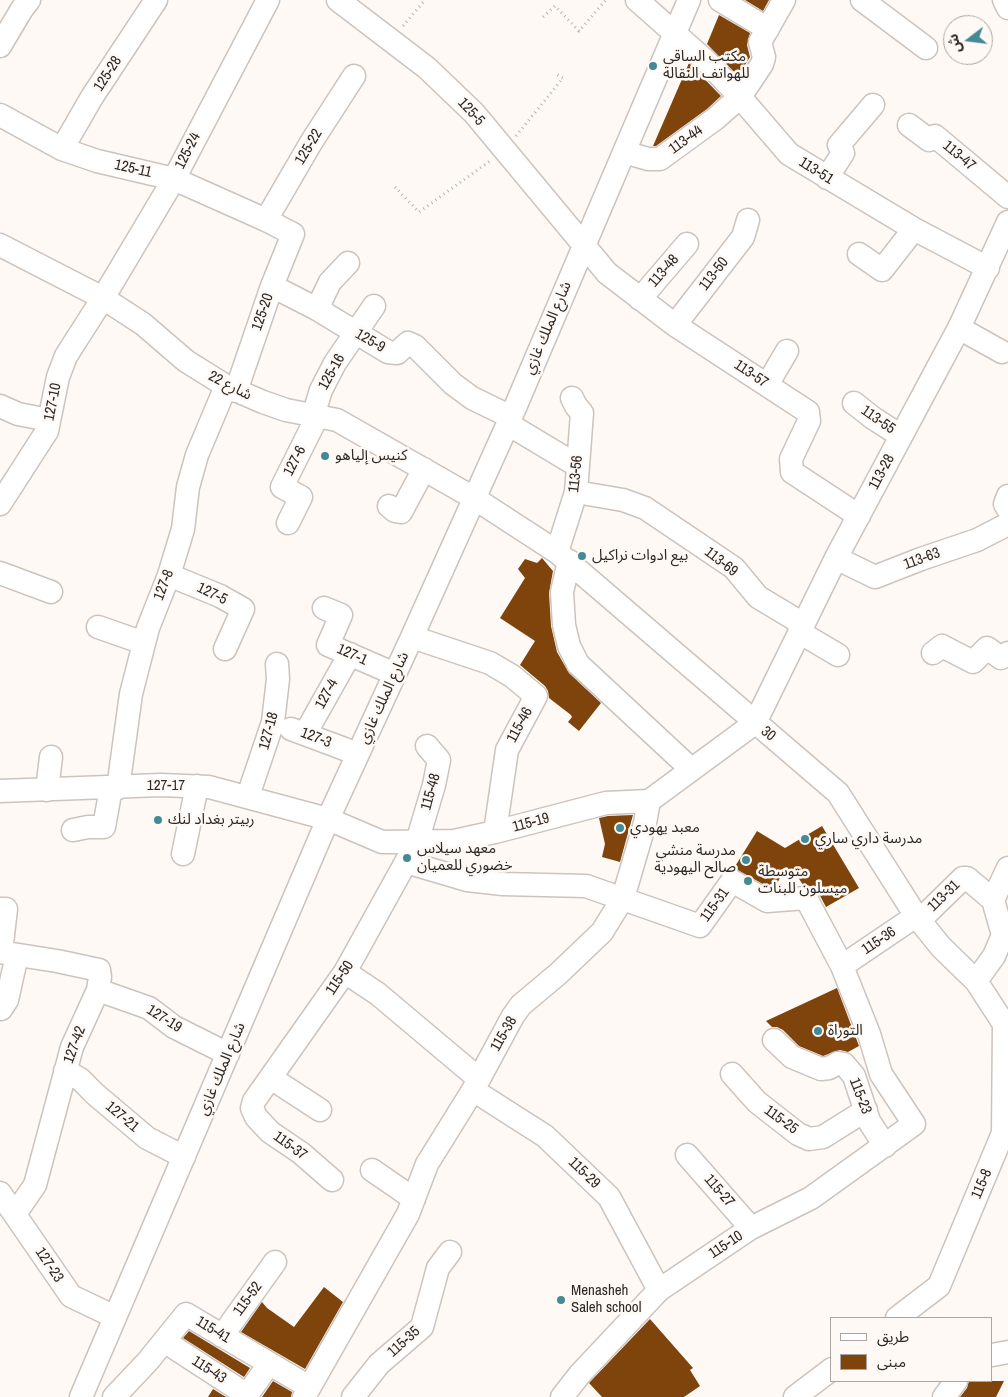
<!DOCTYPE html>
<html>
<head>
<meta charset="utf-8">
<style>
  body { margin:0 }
  #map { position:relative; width:1008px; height:1397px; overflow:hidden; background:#fff9f5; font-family:"Archivo Narrow","Noto Sans Arabic",sans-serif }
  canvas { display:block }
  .legend { position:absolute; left:830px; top:1317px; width:162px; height:65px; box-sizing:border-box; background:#fff9f5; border:1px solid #aaa5a2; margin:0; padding:6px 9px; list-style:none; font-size:15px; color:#2b2826 }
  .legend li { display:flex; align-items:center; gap:10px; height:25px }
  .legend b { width:25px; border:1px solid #aaa5a2 }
  .north { position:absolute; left:943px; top:15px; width:50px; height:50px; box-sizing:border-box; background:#fff9f5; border:1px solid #aaa5a2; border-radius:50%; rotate:255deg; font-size:14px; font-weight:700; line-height:20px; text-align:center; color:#2b2826 }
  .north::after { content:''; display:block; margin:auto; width:18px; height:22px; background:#448a94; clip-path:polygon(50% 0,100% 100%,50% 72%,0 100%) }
</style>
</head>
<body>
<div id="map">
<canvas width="1008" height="1397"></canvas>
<ul class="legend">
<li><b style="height:6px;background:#fff"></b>طريق</li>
<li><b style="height:14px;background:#7f440b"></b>مبنى</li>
</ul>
<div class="north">ش</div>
</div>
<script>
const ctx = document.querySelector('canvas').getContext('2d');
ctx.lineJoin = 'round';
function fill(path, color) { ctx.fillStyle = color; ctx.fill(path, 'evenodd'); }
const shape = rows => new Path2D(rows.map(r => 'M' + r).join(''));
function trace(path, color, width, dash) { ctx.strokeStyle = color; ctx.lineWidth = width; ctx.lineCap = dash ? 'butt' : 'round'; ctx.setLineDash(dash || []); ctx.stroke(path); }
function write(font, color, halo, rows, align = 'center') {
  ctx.font = font + ' "Archivo Narrow","Noto Sans Arabic",sans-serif'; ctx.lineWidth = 5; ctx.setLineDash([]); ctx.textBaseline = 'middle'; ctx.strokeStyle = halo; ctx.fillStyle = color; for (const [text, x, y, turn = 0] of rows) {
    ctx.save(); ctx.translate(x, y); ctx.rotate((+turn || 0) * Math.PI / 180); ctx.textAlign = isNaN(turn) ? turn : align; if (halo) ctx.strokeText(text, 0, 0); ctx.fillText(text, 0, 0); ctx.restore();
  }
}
fill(shape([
  [745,0,769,0,763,11],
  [719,15,750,33,747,45,750,57,738,76,707,44],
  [689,63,721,96,707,109,656,146,653,146],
  [542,558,553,571,549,593,551,626,557,652,569,673,601,703,579,731,568,722,572,717,571,715,549,698,548,691,545,686,520,665,535,641,500,618,525,578,518,569,525,559,537,563],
  [633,815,620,862,602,857,605,844,599,818,608,816],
  [822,826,859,888,826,907,818,892,813,887,803,885,796,874,790,878,785,869,775,887,770,888,734,868,757,831,785,848],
  [837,988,859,1046,848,1052,840,1050,823,1056,799,1046,783,1030,777,1027,772,1027,766,1021],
  [324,1287,343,1302,305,1369,241,1332,262,1302,267,1308,294,1327],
  [650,1319,693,1368,690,1370,700,1386,684,1397,602,1397,589,1383],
  [189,1331,250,1368,244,1377,183,1338],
  [273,1381,292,1392,291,1397,262,1397],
  [969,1381,1004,1381,996,1397,960,1397,967,1388],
  [213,1389,226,1397,208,1397]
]), '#7f440b');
const minor = shape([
  [338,0,427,68,474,113,607,273,675,325,808,412,809,421,791,459,792,472,859,516],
  [637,0,707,62,740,97,789,154,914,229,988,268],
  [720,0,768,29],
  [862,0,926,48],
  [1004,0,1008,8],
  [0,46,22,9,29,0],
  [0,115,62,149,97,161,174,179,266,220,293,234,272,286,236,391],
  [909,125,929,140,935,136,1008,197],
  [62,149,92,97,156,0],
  [624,152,648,159,660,159,715,119,740,97,762,64,764,57,760,42,784,0],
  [827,178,843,153,839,145,873,105],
  [266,220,312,141,354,76],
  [0,245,103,298,143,324,186,361,226,386,263,402,286,410,337,420,474,498,557,552,838,793,916,916,941,947,976,981,1004,1024,1008,1026],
  [859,254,882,270,914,229],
  [272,286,317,309,388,352,397,353,408,343,415,346,453,384,472,398,511,417],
  [640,299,687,244],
  [317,309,330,282,348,263],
  [675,325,743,237,748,220],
  [959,328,1002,352],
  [767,385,787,351],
  [854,403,873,418,901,436],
  [0,406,18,414,49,420],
  [313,416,321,390,335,363,374,306],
  [508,424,578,466],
  [576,492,623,500,645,508,734,568,758,597,803,624],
  [1008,496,1005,504,1008,509],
  [0,504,47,431,58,377,66,356,103,298,174,179,268,0],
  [389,506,395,511,401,512,424,469],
  [288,523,301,497,282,487,317,417],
  [557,552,576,492,582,413,576,406,572,398],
  [836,558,875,577,921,559,977,540,1008,524],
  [569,561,562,592,564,625,569,646,578,664,691,769],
  [0,573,51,592],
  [169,575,220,596,243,609,225,649],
  [324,608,341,615,328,645,395,674],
  [98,627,144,643],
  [799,632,838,655],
  [412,637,490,663,512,676,536,696,507,750,495,832],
  [933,653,942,646,973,662,987,648,1001,658,1008,653],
  [291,729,358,754],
  [305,734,350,654],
  [118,788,131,694,148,628,169,575,183,529,188,487,197,455,226,386],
  [47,790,51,757],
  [0,791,161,785,209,787,328,819,382,842,454,841,495,832,606,803,649,801],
  [248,796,273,722,278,679,277,664],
  [73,830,88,827,104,827,111,788],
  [183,854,197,786],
  [406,862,467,880,503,884,586,886,700,926,732,881,767,901,806,898,842,966,869,1034,881,1074,914,1124,811,1198,751,1228,659,1290,580,1374,562,1397],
  [0,909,6,909,1,952],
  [919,921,963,878,967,878,993,900],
  [0,952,57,961,99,970,100,977,98,990,72,1047,35,1185,15,1214],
  [842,966,916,916],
  [345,972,378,994,479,1079],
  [976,981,994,956,1003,935,993,900,1008,868],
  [98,990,149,1008,174,1027,228,1054],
  [1,1009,7,1000,17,955],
  [774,1040,792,1057,821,1069,829,1068,838,1063,844,1064,854,1076,869,1121,885,1146],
  [65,1071,80,1079,95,1094,147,1138,184,1157],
  [732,1074,757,1102,798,1134,809,1139,823,1137,866,1110],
  [271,1078,320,1110],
  [473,1090,545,1136,609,1197,659,1290],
  [687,1155,751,1228],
  [372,1170,414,1199],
  [332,1180,301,1153,270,1132,256,1117,252,1108,254,1101,345,972,417,842,434,785,439,760,427,746],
  [0,1193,71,1296,115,1317],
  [897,1318,939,1286,1003,1133,1004,1024],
  [222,1336,275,1262],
  [164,1341,247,1395,269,1364],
  [992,1355,1008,1352],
  [81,1397,328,819,412,637,511,417,689,0],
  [114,1397,148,1361,186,1314,309,1387],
  [304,1397,408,1214,427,1164,473,1090,513,1016,521,1005,558,974,602,932,623,898,645,823,649,801,755,723,836,558,959,328,1008,222],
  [353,1397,379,1364,422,1327,438,1268,450,1252],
  [795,1397,832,1369],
  [944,1397,956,1381]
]);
trace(minor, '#ccc3bd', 25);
trace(shape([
  [543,17,555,6,579,31,606,0],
  [403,26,425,0],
  [516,136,563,78,556,74],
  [395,187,419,212,490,161]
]), '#b7b2af', 3, [1, 4]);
trace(minor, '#fff', 22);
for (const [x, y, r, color] of [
  [653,66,5,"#448a94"],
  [325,456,5,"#448a94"],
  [582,556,5,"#448a94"],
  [158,820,5,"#448a94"],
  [620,828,5,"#448a94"],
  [805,839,5,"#448a94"],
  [407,858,5,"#448a94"],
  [746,860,5,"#448a94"],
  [748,881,5,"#448a94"],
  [818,1031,5,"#448a94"],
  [561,1300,5,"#448a94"]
]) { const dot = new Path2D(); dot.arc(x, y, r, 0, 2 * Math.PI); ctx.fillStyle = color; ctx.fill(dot); trace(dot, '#fff9f5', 2); }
write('15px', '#2b2826', '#fff9f5', [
  ["مكتب الساقي",663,57],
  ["للهواتف النقالة",663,74],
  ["كنيس إلياهو",335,456],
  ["بيع ادوات نراكيل",592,556],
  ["ربيتر بغداد لنك",168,820],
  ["معبد يهودي",630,828],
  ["مدرسة داري ساري",815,839],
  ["معهد سيلاس",417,849],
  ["خضوري للعميان",417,866],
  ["مدرسة منشي",736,851,"right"],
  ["صالح اليهودية",736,868,"right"],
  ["متوسطة",758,872],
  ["ميسلون للبنات",758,889],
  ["التوراة",828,1031],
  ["Menasheh",571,1291],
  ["Saleh school",571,1308]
], 'left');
write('15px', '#2b2826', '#fff9f5', [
  ["125-28",108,74,-57],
  ["125-5",471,112,47],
  ["113-44",686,140,-36],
  ["125-22",309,147,-59],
  ["125-24",188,151,-63],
  ["113-47",959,156,40],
  ["125-11",133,169,13],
  ["113-51",816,171,32],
  ["113-48",664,271,-49],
  ["113-50",714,274,-52],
  ["125-20",263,312,-71],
  ["شارع الملك غازي",548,328,-67],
  ["125-9",370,341,30],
  ["125-16",332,372,-61],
  ["113-57",751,374,34],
  ["شارع 22",230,386,27],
  ["127-10",53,402,-79],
  ["113-55",878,420,35],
  ["127-6",295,461,-63],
  ["113-28",882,472,-62],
  ["113-56",576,474,-84],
  ["113-63",922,559,-20],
  ["113-69",721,562,38],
  ["127-8",164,585,-69],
  ["127-5",212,594,26],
  ["127-1",352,655,24],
  ["127-4",327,694,-61],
  ["شارع الملك غازي",384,698,-65],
  ["115-46",520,725,-62],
  ["127-18",269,731,-75],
  ["30",768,734,40],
  ["127-3",316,738,21],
  ["127-17",166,786],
  ["115-48",431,792,-75],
  ["115-19",531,823,-15],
  ["113-31",944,896,-44],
  ["115-31",715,905,-54],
  ["115-36",879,941,-34],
  ["115-50",340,978,-56],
  ["127-19",164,1019,32],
  ["115-38",504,1034,-60],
  ["127-42",75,1045,-70],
  ["شارع الملك غازي",222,1069,-67],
  ["115-23",860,1096,69],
  ["127-21",122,1117,40],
  ["115-25",781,1120,36],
  ["115-37",290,1146,36],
  ["115-29",584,1173,44],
  ["115-8",982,1184,-67],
  ["115-27",719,1191,49],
  ["115-10",726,1245,-34],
  ["127-23",49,1265,56],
  ["115-52",248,1299,-54],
  ["115-41",213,1330,31],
  ["115-35",404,1342,-42],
  ["115-43",209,1370,33]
]);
</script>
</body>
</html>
